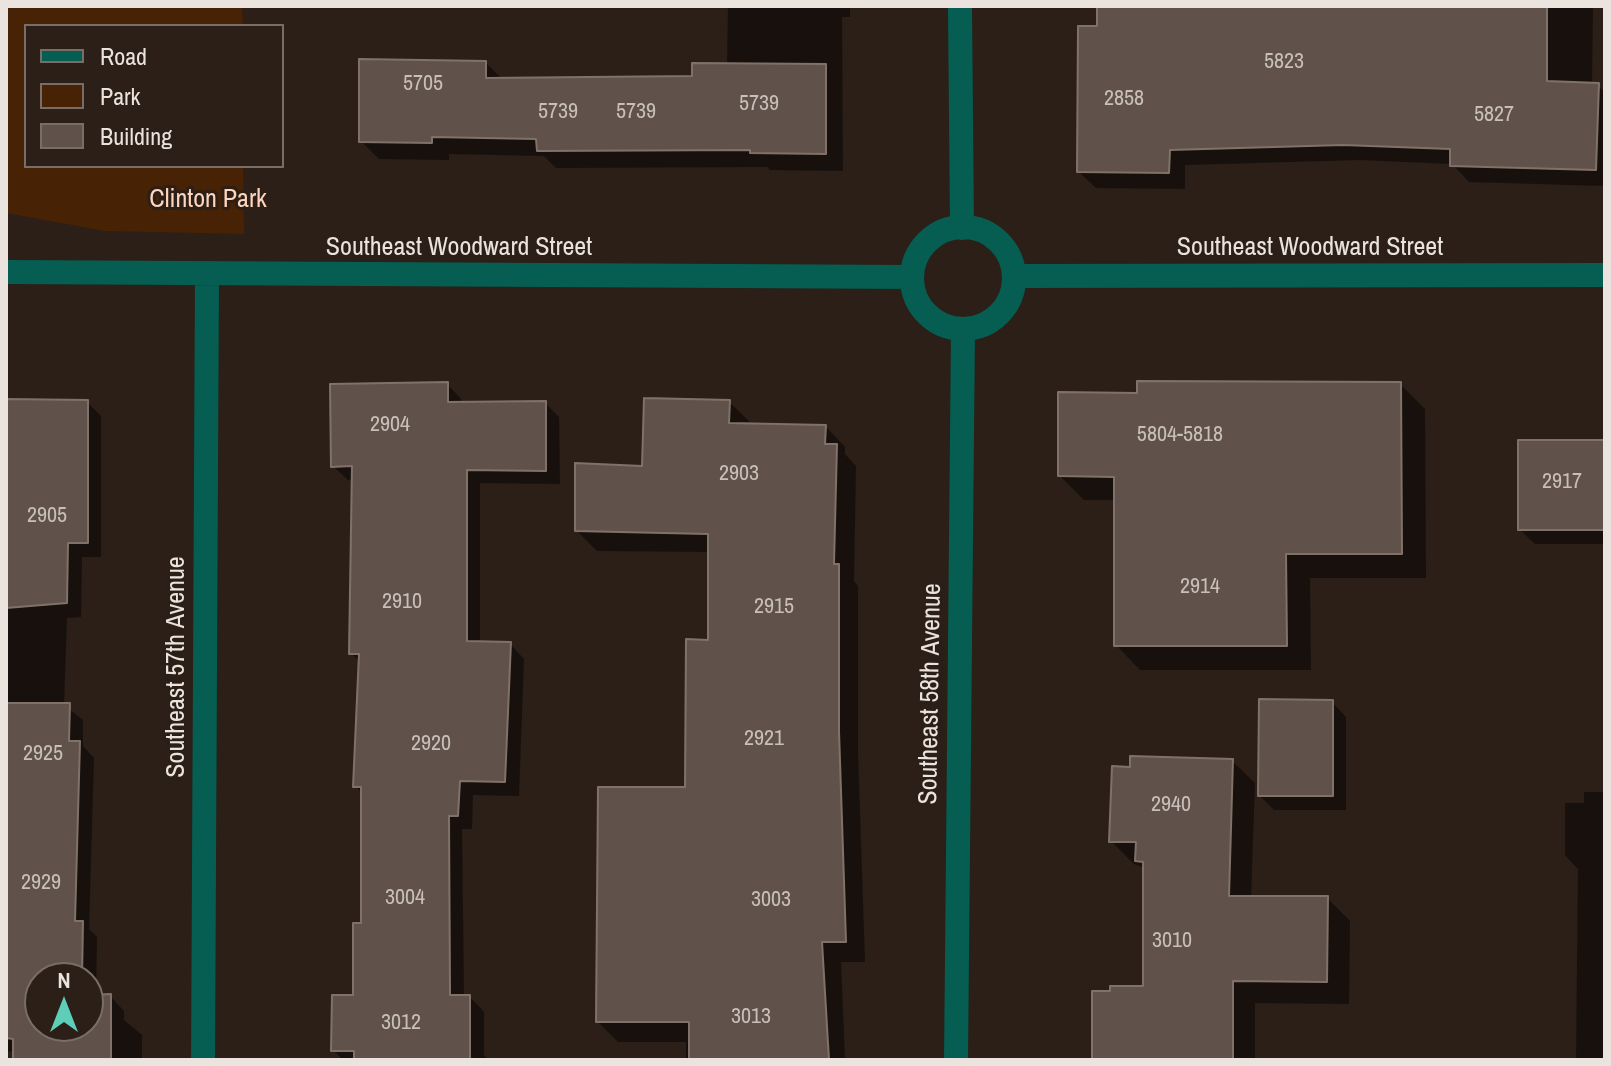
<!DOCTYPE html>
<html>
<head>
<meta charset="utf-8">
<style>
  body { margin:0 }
  #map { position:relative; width:1611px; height:1066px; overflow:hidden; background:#2b1f17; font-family:"Archivo Narrow",sans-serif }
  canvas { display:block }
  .frame { position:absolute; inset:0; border:8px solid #ebe3de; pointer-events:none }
  .legend { position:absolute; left:24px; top:24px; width:260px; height:144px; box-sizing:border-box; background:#2b1f17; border:2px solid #786d67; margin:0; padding:10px 14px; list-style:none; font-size:24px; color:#ebe3de }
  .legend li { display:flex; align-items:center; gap:16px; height:40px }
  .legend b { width:40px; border:2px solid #786d67 }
  .north { position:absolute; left:24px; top:962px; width:80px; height:80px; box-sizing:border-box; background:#2b1f17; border:2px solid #786d67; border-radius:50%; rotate:0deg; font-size:22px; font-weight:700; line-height:32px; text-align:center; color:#ebe3de }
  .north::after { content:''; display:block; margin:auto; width:28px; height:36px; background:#5dceb8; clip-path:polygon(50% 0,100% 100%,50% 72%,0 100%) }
</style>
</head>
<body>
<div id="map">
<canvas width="1611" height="1066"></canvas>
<div class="frame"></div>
<ul class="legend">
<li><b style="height:10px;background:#055e51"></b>Road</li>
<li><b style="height:22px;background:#482204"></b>Park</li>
<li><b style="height:22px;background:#60524a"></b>Building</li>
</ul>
<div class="north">N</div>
</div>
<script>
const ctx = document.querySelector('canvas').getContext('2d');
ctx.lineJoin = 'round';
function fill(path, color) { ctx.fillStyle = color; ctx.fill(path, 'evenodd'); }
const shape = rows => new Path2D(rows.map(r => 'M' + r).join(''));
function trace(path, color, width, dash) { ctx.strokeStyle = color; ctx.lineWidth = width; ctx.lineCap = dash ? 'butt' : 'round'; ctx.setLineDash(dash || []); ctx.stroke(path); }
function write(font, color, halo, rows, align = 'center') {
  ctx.font = font + ' "Archivo Narrow",sans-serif'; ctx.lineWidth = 6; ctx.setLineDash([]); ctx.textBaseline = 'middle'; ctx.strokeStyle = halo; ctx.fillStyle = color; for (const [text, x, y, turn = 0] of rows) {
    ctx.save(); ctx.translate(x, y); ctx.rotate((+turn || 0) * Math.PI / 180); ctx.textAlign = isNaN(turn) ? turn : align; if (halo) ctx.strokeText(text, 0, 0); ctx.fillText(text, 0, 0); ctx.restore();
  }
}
fill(shape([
  [6,6,242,6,243,26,26,26,26,166,243,166,244,234,105,231,6,213]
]), '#482204');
fill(shape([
  [728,6,850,6,850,17,842,17,843,171,770,170,767,167,556,168,544,156,449,154,449,160,379,159,361,141,486,63,503,80,694,78,727,65],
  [1099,6,1593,6,1592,84,1605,91,1605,186,1469,182,1452,164,1360,160,1185,165,1185,189,1096,188,1079,172],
  [447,384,461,399,461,404,545,403,559,417,560,484,480,483,480,644,510,644,524,659,519,796,473,795,472,829,462,829,464,997,470,997,484,1012,484,1055,489,1060,343,1060,333,1050,355,997,363,925,363,794,355,786,361,663,351,653,354,480,348,480,333,466],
  [1400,384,1425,409,1426,578,1310,578,1311,670,1140,670,1116,645,1116,500,1084,500,1060,476,1139,395],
  [6,401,87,402,101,416,101,557,82,557,81,617,67,618,64,705,83,720,83,746,94,758,89,929,97,937,96,997,110,996,124,1011,124,1020,142,1035,142,1060,15,1060,15,1052,6,1051],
  [40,978,88,978,88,1026,40,1026],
  [729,402,749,421,749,426,826,427,845,447,845,454,856,466,854,581,858,586,858,752,865,962,841,962,845,1060,686,1060,686,1042,618,1042,598,1022,687,789,710,642,710,552,597,551,577,531,644,468],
  [1605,442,1605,544,1535,544,1520,530],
  [1332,702,1346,717,1346,810,1274,810,1260,796],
  [1232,761,1255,783,1251,898,1327,898,1350,921,1349,1004,1255,1003,1255,1060,1095,1060,1145,988,1145,868,1134,864,1111,841],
  [1584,792,1605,792,1605,1060,1576,1060,1578,869,1565,855,1565,803,1584,803]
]), '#0007');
const building = shape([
  [1097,6,1547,6,1547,81,1599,83,1596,170,1450,166,1450,149,1343,145,1170,150,1169,173,1077,172,1078,26,1097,26,1097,6],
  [359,59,486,61,486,78,692,76,692,63,826,64,826,154,750,153,750,150,537,151,536,139,432,137,432,143,359,142,359,59],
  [1137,381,1401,382,1402,554,1286,554,1287,646,1114,646,1114,477,1058,476,1058,392,1137,393,1137,381],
  [448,382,448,402,546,401,546,471,467,470,467,641,511,642,505,782,460,781,458,816,449,816,450,995,470,995,470,1060,354,1060,354,1051,331,1051,332,995,353,995,353,923,361,923,361,787,353,787,359,654,349,654,352,466,331,467,330,384,448,382],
  [644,398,730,400,729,423,826,425,825,444,837,444,834,564,839,564,839,731,846,942,822,942,829,1060,689,1060,689,1022,596,1022,598,787,685,787,686,639,708,640,708,534,575,531,575,463,642,466,644,398],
  [6,399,88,400,88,543,68,543,67,603,6,608,6,399],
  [1518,440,1605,440,1605,530,1518,530,1518,440],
  [1259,699,1333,700,1333,796,1258,796,1259,699],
  [6,703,70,703,69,741,80,741,75,921,83,921,82,978,40,978,40,1026,88,1026,88,995,111,994,111,1060,13,1060,13,1039,6,1038,6,703],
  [1130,756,1233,759,1229,896,1328,896,1327,982,1233,981,1233,1060,1092,1060,1092,991,1110,991,1110,986,1143,986,1143,862,1135,861,1136,842,1109,842,1112,766,1130,767,1130,756]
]);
fill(building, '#60524a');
trace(building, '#817269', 2);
trace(shape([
  [960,6,962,228],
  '912 278a51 51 0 1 1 102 0a51 51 0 1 1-102 0Z',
  [6,272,912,277],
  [1014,276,1605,275],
  [203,1060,207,275],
  [956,1060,963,329]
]), '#055e51', 24);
write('22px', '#c8bfb9', null, [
  ["5823",1284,62],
  ["5705",423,84],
  ["2858",1124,99],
  ["5739",759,104],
  ["5739",558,112],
  ["5739",636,112],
  ["5827",1494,115],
  ["2904",390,425],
  ["5804-5818",1180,435],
  ["2903",739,474],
  ["2917",1562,482],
  ["2905",47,516],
  ["2914",1200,587],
  ["2910",402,602],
  ["2915",774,607],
  ["2921",764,739],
  ["2920",431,744],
  ["2925",43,754],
  ["2940",1171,805],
  ["2929",41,883],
  ["3004",405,898],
  ["3003",771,900],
  ["3010",1172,941],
  ["3013",751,1017],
  ["3012",401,1023]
]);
write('26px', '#ffd6bd', '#2b1f17', [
  ["Clinton Park",208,200]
]);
write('26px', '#ebe3de', '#2b1f17', [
  ["Southeast Woodward Street",459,248],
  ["Southeast Woodward Street",1310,248],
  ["Southeast 57th Avenue",177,667,-90],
  ["Southeast 58th Avenue",931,694,-89]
]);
</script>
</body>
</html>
